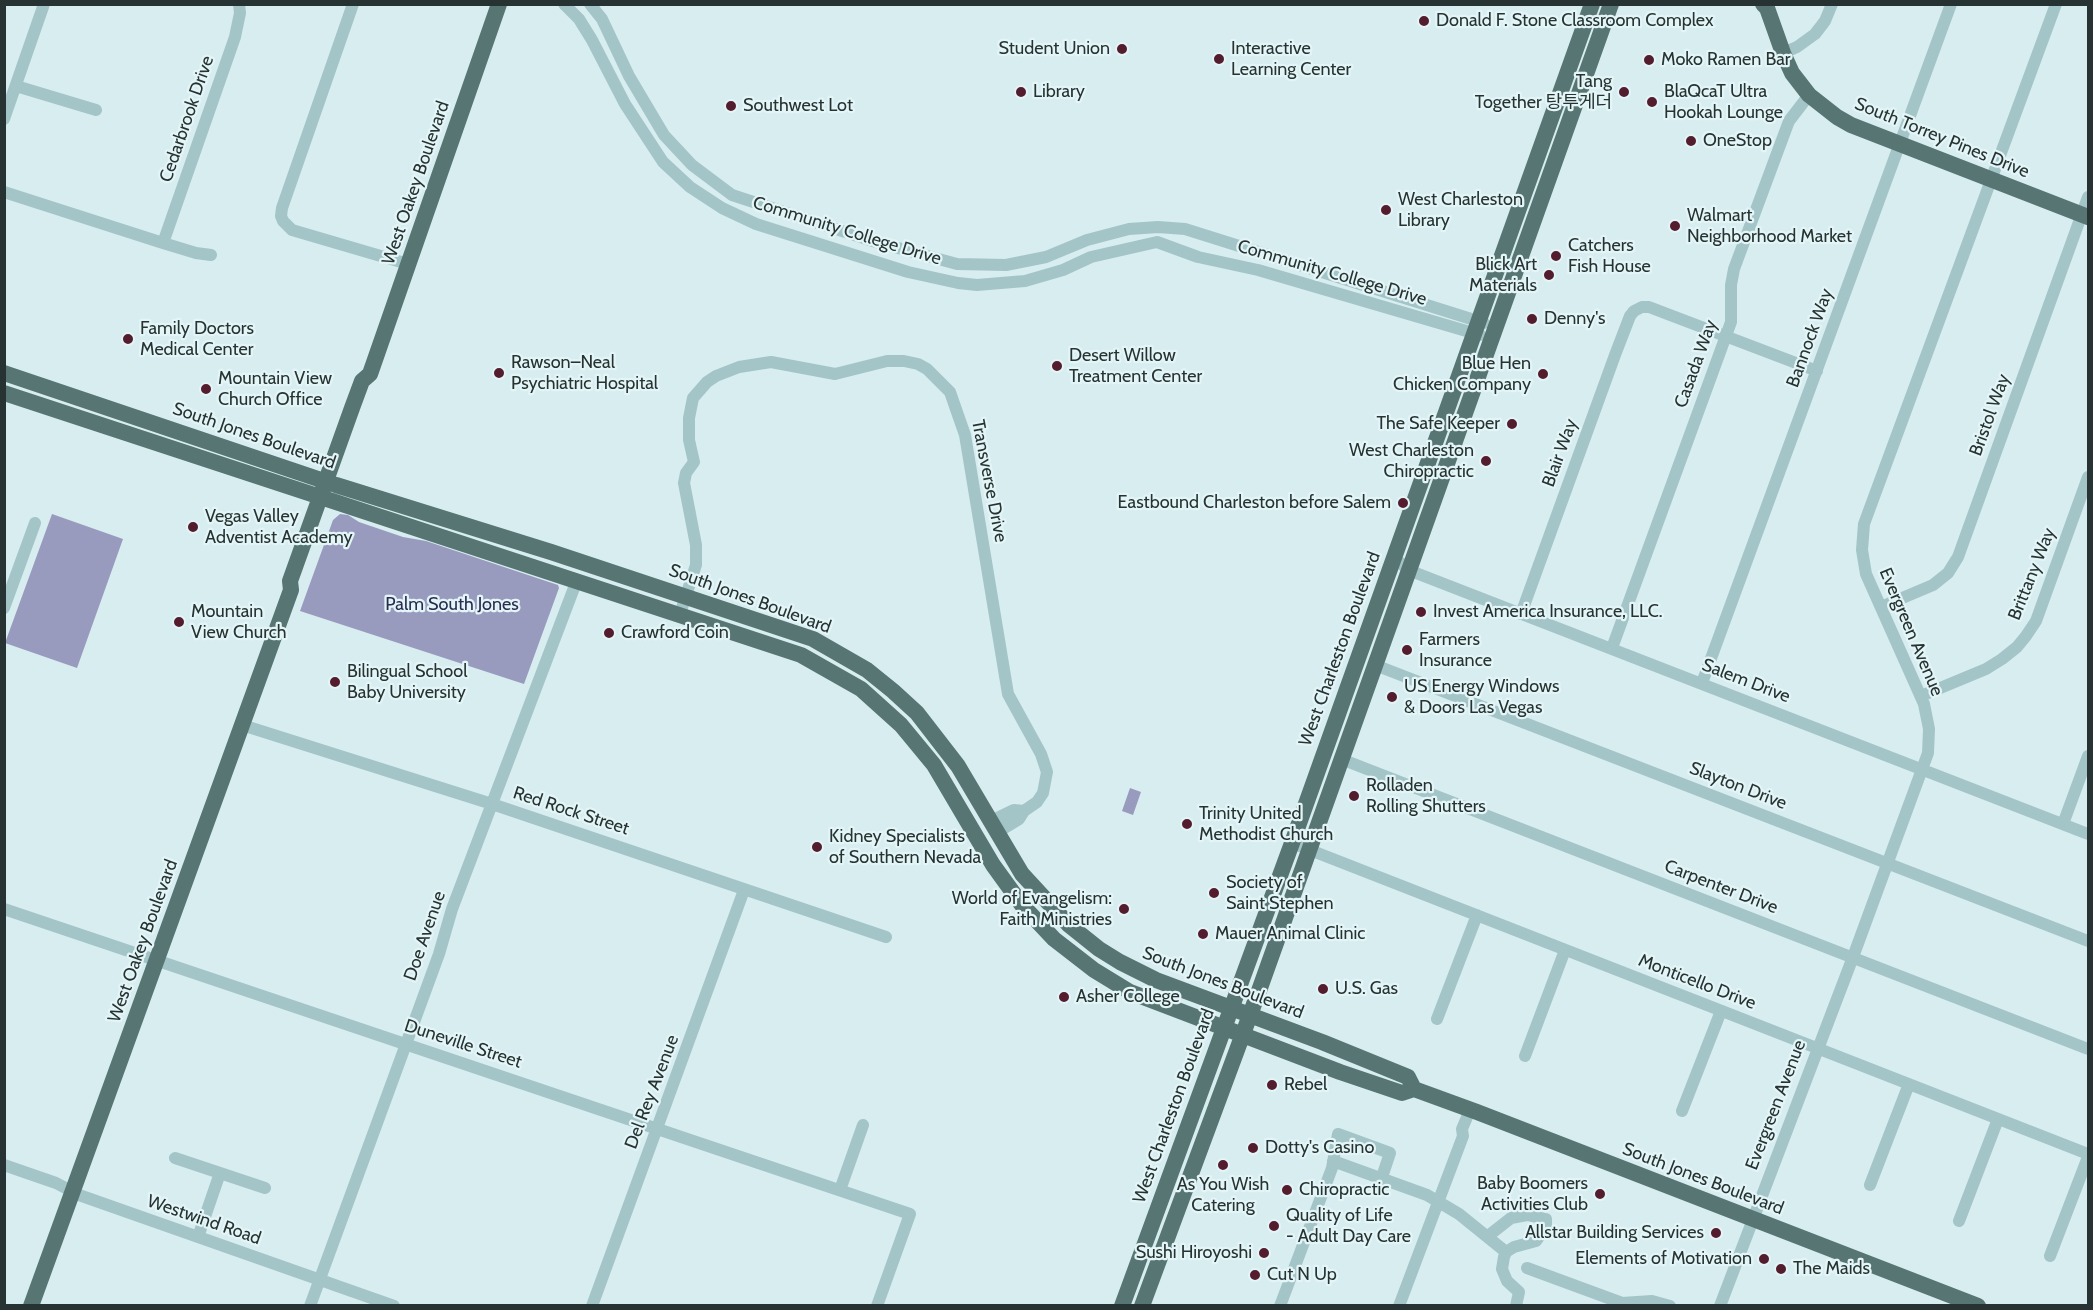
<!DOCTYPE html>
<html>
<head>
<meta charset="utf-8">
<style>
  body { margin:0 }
  #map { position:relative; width:2093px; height:1310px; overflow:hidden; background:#d8edf0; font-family:Cabin,sans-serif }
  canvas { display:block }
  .frame { position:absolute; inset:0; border:6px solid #263332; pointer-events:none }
</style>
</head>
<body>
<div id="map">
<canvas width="2093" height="1310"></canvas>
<div class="frame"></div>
</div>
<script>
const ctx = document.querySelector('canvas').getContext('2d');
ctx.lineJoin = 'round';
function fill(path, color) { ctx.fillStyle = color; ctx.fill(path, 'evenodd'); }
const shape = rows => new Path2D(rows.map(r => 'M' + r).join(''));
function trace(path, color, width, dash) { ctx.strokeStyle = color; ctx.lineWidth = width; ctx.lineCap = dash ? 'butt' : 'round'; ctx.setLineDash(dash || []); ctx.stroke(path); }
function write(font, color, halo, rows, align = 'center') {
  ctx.font = font + ' Cabin,"Noto Sans KR",sans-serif'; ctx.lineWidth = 4.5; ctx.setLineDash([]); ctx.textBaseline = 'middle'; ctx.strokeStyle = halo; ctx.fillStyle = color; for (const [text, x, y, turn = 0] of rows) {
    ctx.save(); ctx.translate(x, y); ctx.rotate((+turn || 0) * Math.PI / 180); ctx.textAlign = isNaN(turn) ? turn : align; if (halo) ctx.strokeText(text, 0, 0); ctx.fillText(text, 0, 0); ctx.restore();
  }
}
fill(shape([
  [52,514,123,539,77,668,5,643],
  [340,514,348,515,359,522,403,537,426,541,558,585,559,588,524,684,300,611,333,520],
  [1130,788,1141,792,1133,815,1122,811]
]), '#999bbe');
trace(shape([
  [353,4,282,208,281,216,283,221,292,230,408,264],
  [564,4,579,19,592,40,625,104,663,162,690,187,722,208,756,224,908,272,958,283,977,285,1025,281,1063,270,1091,257,1157,242,1198,257,1258,270,1480,335],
  [590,4,602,19,629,76,664,135,692,165,732,195,876,242,957,264,1006,265,1046,257,1087,240,1129,229,1158,227,1185,229,1484,323],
  [1783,53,1797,47,1815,34,1825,21,1832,4],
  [16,86,96,110],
  [4,119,44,4],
  [4,192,163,243,196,253,211,255],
  [163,243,235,37,240,13,239,4],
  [1393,557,1409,570,1416,573,2088,834],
  [1881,607,1933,585,1948,573,1958,557,2088,197],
  [4,608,35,523],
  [680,614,696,565,696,545,684,483,686,473,694,462,689,440,689,418,693,398,707,382,716,376,739,367,771,362,835,374,887,361,904,361,918,364,927,369,950,392,965,435,1008,694,1041,754,1047,772,1043,793,1037,802,1024,811,1019,819,996,833],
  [1521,614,1615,355,1630,316,1634,311,1642,307,1649,307,1817,371],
  [1612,648,1731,322,1731,285,1734,269,1789,121,1809,95],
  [1375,665,2088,941],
  [1702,683,1951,4],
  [1921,696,1986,669,2002,659,2017,647,2026,636,2036,621,2088,477],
  [242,725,492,804,886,937],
  [1341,759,2088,1049],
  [989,822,1014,810,1024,811],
  [2063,824,2088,756],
  [1292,843,2088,1154],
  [4,909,910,1214,877,1306],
  [1437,1019,1477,915],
  [1525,1056,1565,950],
  [1682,1111,1721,1011],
  [175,1158,265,1188],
  [1333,1161,1427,1195,1459,1214,1506,1252],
  [4,1165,56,1183,79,1195,394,1306],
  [1870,1185,1909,1084],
  [840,1190,863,1125],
  [1959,1221,1998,1119],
  [1488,1236,1511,1218,1527,1215,1546,1219,1546,1227,1536,1241,1514,1247,1506,1252,1504,1257,1502,1269,1507,1281,1519,1292,1516,1306],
  [198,1237,220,1173],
  [2050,1256,2088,1157],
  [1527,1268,1622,1303,1652,1301,1670,1306],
  [310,1306,439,954,452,909,577,580],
  [592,1306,744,890],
  [1280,1306,1332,1168,1338,1134,1390,1153,1382,1177],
  [1399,1306,1463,1136,1462,1129,1470,1110],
  [1720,1306,1853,957,1928,753,1929,729,1924,704,1866,574,1862,550,1864,524,2056,4]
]), '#a4c5c7', 12);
trace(shape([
  [1763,4,1767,8,1783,53,1792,73,1809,95,1837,117,1851,125,2088,217],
  [4,373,336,485,551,552,813,639,867,670,893,691,917,713,958,766,1022,874,1069,925,1099,949,1120,962,1156,980,1322,1042,1408,1077,1414,1089],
  [4,393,801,655,861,689,901,725,934,765,993,865,1022,905,1054,939,1094,970,1130,992,1340,1072,1402,1093,1414,1089,1477,1112,1978,1306],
  [31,1306,291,590,290,581,352,408,362,381,370,374,499,4],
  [1122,1306,1292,843,1592,4],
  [1142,1306,1260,988,1611,4]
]), '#577573', 16);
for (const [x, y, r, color] of [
  [1424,21,6,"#531d2e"],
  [1122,49,6,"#531d2e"],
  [1219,59,6,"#531d2e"],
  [1649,60,6,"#531d2e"],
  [1021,92,6,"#531d2e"],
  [1624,92,6,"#531d2e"],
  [1652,102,6,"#531d2e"],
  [731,106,6,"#531d2e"],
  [1691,141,6,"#531d2e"],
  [1386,210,6,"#531d2e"],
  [1675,226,6,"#531d2e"],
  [1556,256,6,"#531d2e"],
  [1549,275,6,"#531d2e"],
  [1532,319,6,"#531d2e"],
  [128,339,6,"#531d2e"],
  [1057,366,6,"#531d2e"],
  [499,373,6,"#531d2e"],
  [1543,374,6,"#531d2e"],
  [206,389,6,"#531d2e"],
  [1512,424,6,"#531d2e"],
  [1486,461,6,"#531d2e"],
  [1403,503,6,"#531d2e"],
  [193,527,6,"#531d2e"],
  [1421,612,6,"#531d2e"],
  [179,622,6,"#531d2e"],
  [609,633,6,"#531d2e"],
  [1407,650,6,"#531d2e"],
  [335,682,6,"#531d2e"],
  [1392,697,6,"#531d2e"],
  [1354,796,6,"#531d2e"],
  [1187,824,6,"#531d2e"],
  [817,847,6,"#531d2e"],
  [1214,893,6,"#531d2e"],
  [1124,909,6,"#531d2e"],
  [1203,934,6,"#531d2e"],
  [1323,989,6,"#531d2e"],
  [1064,997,6,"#531d2e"],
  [1272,1085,6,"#531d2e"],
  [1253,1148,6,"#531d2e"],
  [1223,1165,6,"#531d2e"],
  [1287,1190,6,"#531d2e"],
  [1600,1194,6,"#531d2e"],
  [1274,1226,6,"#531d2e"],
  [1716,1233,6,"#531d2e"],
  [1264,1253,6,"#531d2e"],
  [1764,1259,6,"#531d2e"],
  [1781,1269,6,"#531d2e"],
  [1255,1275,6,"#531d2e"]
]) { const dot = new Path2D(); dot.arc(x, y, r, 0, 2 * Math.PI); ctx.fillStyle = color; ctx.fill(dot); trace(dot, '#e4f5f8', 2); }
write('18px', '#263332', '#e4f5f8', [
  ["Donald F. Stone Classroom Complex",1436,21],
  ["Student Union",1110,49,"right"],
  ["Interactive",1231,49],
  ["Learning Center",1231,70],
  ["Moko Ramen Bar",1661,60],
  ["Tang",1612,82,"right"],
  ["Together 탕투게더",1612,103,"right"],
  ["Library",1033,92],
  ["BlaQcaT Ultra",1664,92],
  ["Hookah Lounge",1664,113],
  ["Southwest Lot",743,106],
  ["OneStop",1703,141],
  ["West Charleston",1398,200],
  ["Library",1398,221],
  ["Walmart",1687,216],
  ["Neighborhood Market",1687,237],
  ["Catchers",1568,246],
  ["Fish House",1568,267],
  ["Blick Art",1537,265,"right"],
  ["Materials",1537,286,"right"],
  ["Denny's",1544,319],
  ["Family Doctors",140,329],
  ["Medical Center",140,350],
  ["Desert Willow",1069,356],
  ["Treatment Center",1069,377],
  ["Rawson–Neal",511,363],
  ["Psychiatric Hospital",511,384],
  ["Blue Hen",1531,364,"right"],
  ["Chicken Company",1531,385,"right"],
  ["Mountain View",218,379],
  ["Church Office",218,400],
  ["The Safe Keeper",1500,424,"right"],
  ["West Charleston",1474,451,"right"],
  ["Chiropractic",1474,472,"right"],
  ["Eastbound Charleston before Salem",1391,503,"right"],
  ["Vegas Valley",205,517],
  ["Adventist Academy",205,538],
  ["Mountain",191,612],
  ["View Church",191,633],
  ["Invest America Insurance, LLC.",1433,612],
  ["Crawford Coin",621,633],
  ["Farmers",1419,640],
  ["Insurance",1419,661],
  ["Bilingual School",347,672],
  ["Baby University",347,693],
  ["US Energy Windows",1404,687],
  ["& Doors Las Vegas",1404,708],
  ["Rolladen",1366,786],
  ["Rolling Shutters",1366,807],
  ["Trinity United",1199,814],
  ["Methodist Church",1199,835],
  ["Kidney Specialists",829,837],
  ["of Southern Nevada",829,858],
  ["Society of",1226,883],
  ["Saint Stephen",1226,904],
  ["World of Evangelism:",1112,899,"right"],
  ["Faith Ministries",1112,920,"right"],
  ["Mauer Animal Clinic",1215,934],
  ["U.S. Gas",1335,989],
  ["Asher College",1076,997],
  ["Rebel",1284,1085],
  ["Dotty's Casino",1265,1148],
  ["Baby Boomers",1588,1184,"right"],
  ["Activities Club",1588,1205,"right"],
  ["As You Wish",1223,1185,"center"],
  ["Catering",1223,1206,"center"],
  ["Chiropractic",1299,1190],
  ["Quality of Life",1286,1216],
  ["- Adult Day Care",1286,1237],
  ["Allstar Building Services",1704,1233,"right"],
  ["Sushi Hiroyoshi",1252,1253,"right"],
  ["Elements of Motivation",1752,1259,"right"],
  ["The Maids",1793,1269],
  ["Cut N Up",1267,1275]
], 'left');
write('18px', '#263332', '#e4f5f8', [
  ["Cedarbrook Drive",187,119,-71],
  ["South Torrey Pines Drive",1942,138,22],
  ["West Oakey Boulevard",416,183,-71],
  ["Community College Drive",847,231,17],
  ["Community College Drive",1332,273,16],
  ["Bannock Way",1810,338,-70],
  ["Casada Way",1696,364,-70],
  ["Bristol Way",1990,415,-70],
  ["South Jones Boulevard",254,436,19],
  ["Blair Way",1560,453,-70],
  ["Transverse Drive",989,481,79],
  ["Brittany Way",2032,574,-68],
  ["South Jones Boulevard",750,599,20],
  ["Evergreen Avenue",1911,632,67],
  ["West Charleston Boulevard",1340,649,-70],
  ["Salem Drive",1746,681,21],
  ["Slayton Drive",1738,786,21],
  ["Red Rock Street",571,811,18],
  ["Carpenter Drive",1721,887,21],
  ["Doe Avenue",425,936,-71],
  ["West Oakey Boulevard",143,941,-70],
  ["Monticello Drive",1697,982,21],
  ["South Jones Boulevard",1223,983,21],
  ["Duneville Street",463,1044,18],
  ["Del Rey Avenue",652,1092,-69],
  ["Evergreen Avenue",1776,1105,-69],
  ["West Charleston Boulevard",1174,1106,-70],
  ["South Jones Boulevard",1703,1179,21],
  ["Westwind Road",204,1220,19]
]);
write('18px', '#2a2b50', '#e4f5f8', [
  ["Palm South Jones",452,605]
]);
</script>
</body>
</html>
